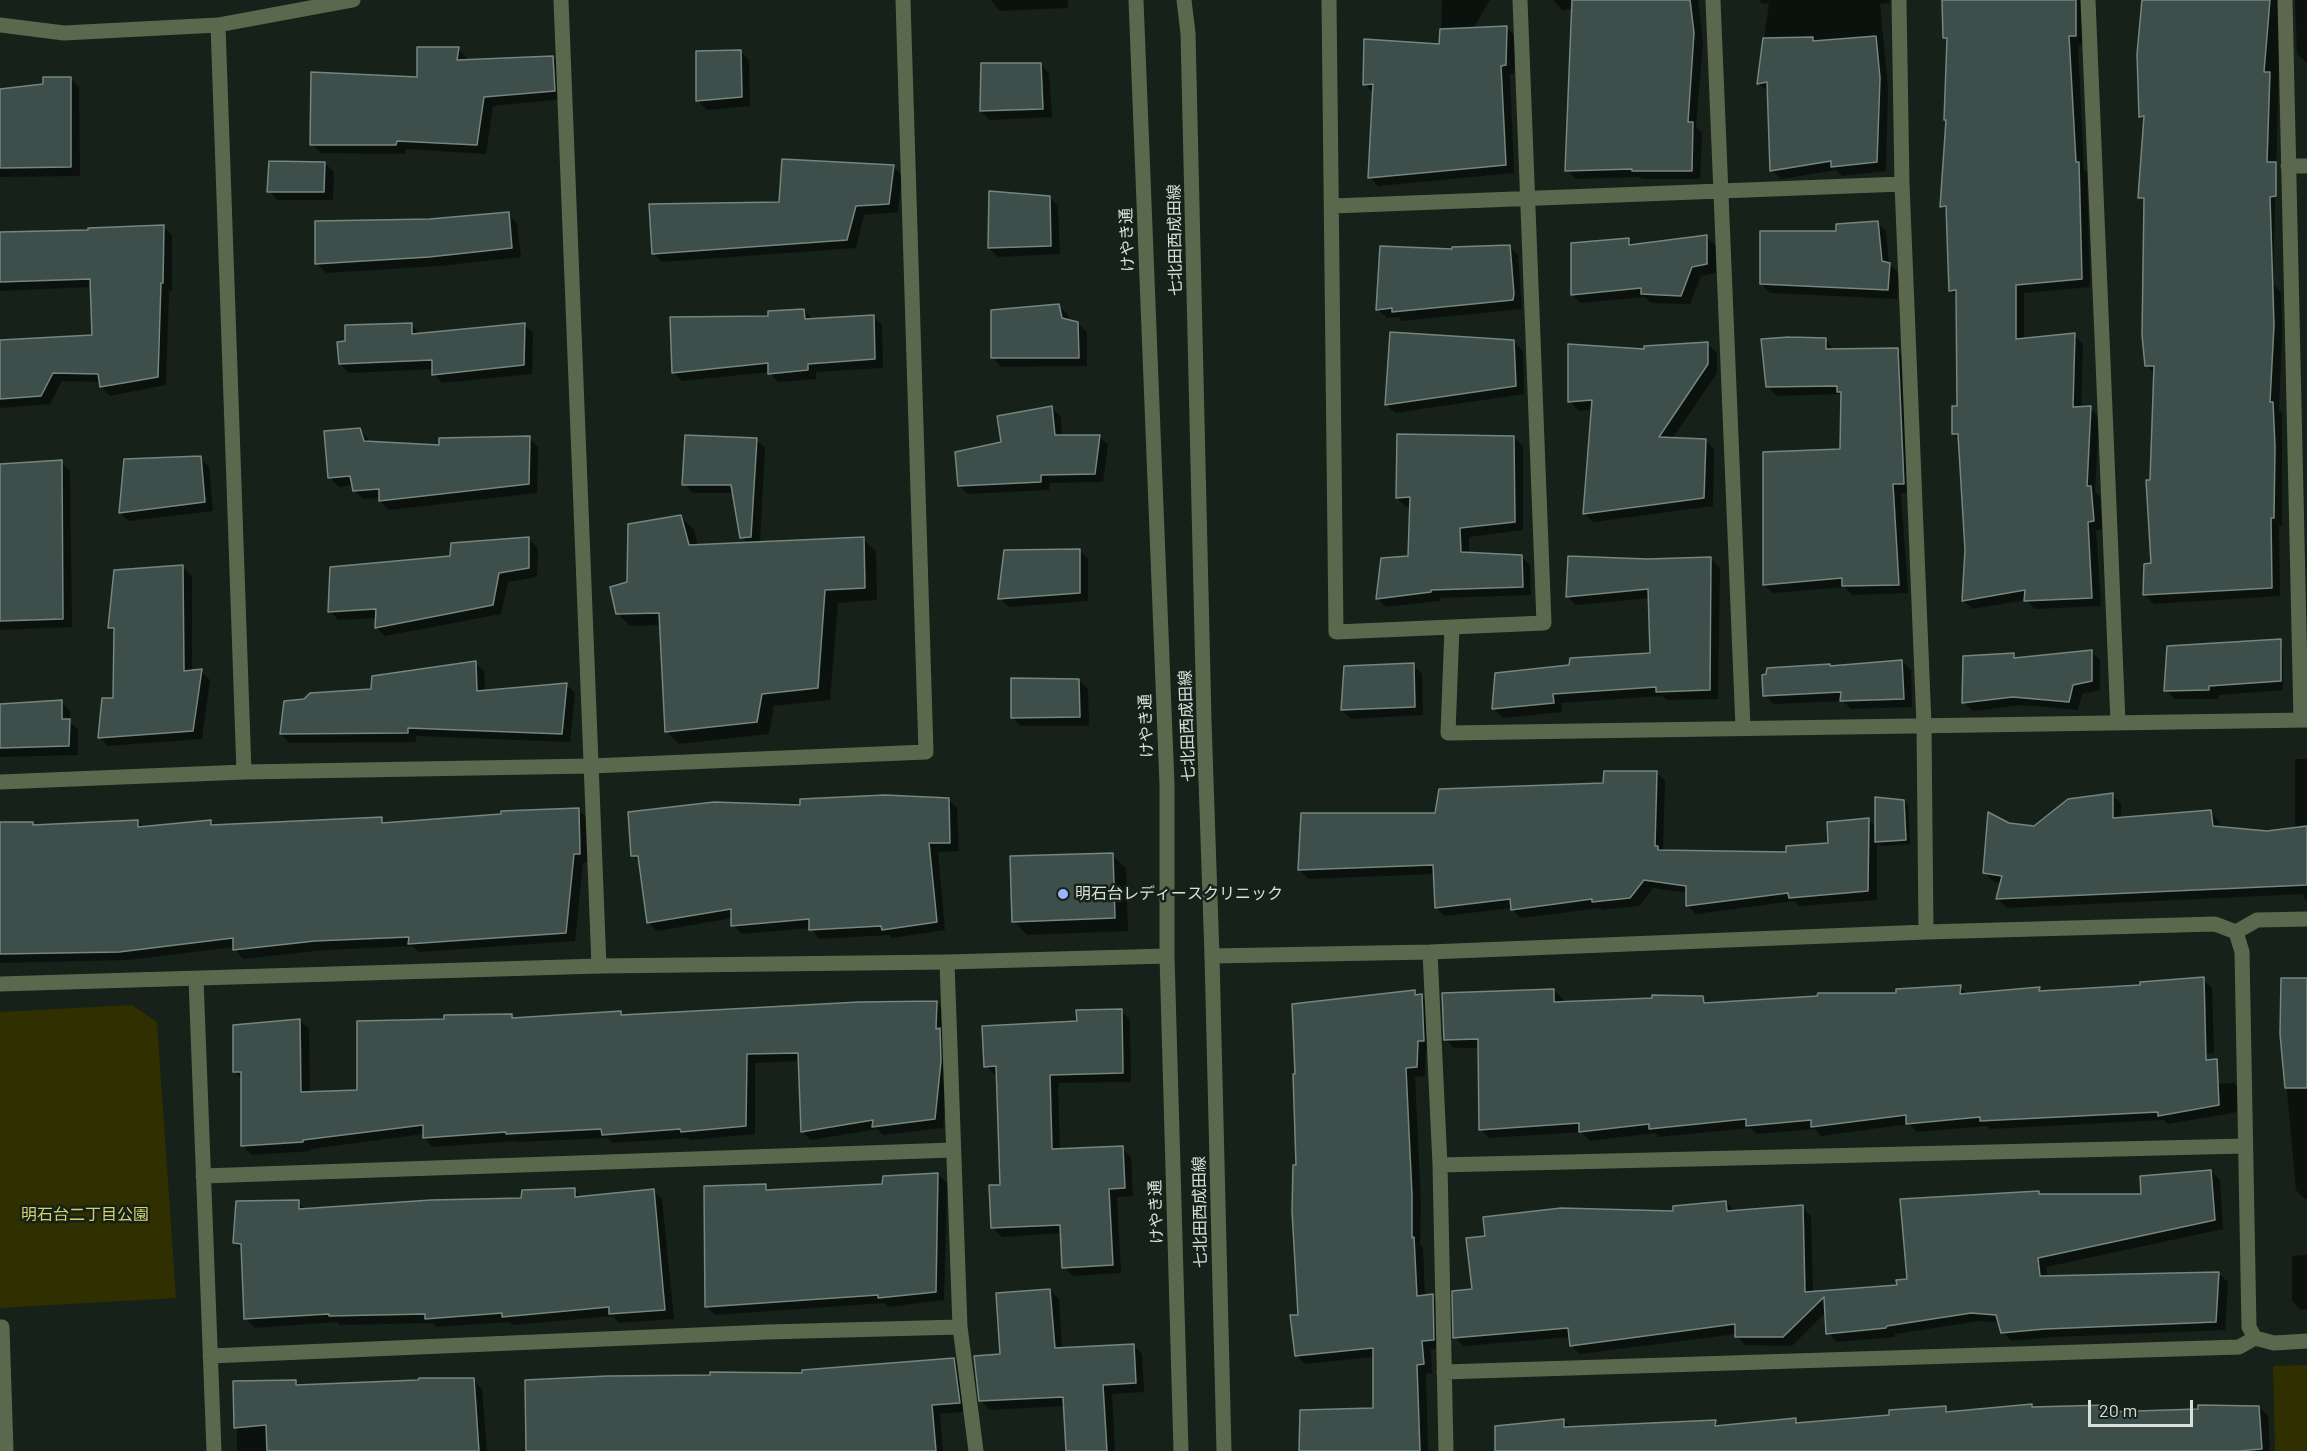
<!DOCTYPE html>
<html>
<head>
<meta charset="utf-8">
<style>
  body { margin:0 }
  #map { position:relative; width:2307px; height:1451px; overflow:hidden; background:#162119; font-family:Barlow,sans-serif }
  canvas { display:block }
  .scale { position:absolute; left:2088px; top:1400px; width:105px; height:27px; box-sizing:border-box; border:3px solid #d8e0da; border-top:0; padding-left:8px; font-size:18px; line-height:21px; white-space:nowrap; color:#d8e0da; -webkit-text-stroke:4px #162119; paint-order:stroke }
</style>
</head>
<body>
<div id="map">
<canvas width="2307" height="1451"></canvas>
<div class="scale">20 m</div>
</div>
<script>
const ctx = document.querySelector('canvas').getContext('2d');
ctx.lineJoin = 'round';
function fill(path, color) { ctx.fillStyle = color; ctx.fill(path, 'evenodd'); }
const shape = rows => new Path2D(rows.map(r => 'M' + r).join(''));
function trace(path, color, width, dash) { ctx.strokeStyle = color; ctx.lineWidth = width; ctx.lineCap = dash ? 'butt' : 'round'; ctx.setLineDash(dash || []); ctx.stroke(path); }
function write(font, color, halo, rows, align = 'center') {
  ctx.font = font + ' Barlow,"Noto Sans JP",sans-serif'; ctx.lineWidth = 5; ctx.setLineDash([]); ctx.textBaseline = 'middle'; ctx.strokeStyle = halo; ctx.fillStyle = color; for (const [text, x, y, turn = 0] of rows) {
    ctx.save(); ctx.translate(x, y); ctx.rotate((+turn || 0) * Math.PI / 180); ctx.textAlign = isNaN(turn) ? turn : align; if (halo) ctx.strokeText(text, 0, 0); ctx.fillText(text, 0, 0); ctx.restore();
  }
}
fill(shape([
  [132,1005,157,1022,176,1298,0,1308,0,1012],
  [2307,1365,2307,1451,2275,1451,2273,1366]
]), '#302f00');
fill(shape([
  [991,0,1068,0,1068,8,1000,11],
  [1442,0,1490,0,1473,29,1507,28,1516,37,1514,74,1510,74,1514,173,1378,186,1370,177,1374,94,1365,84,1441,45],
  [1698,0,1703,43,1696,127,1702,133,1700,179,1642,179,1640,177,1576,179,1567,170,1574,9,1562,10,1553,0],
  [1759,0,1890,0,1890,3,1880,4,1888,88,1886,171,1842,176,1836,170,1781,179,1772,170,1769,92,1758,83,1769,3,1763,4],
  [1943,0,2080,0,2084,4,2084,44,2078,45,2084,169,2087,172,2090,287,2024,293,2024,340,2074,335,2083,344,2081,408,2090,408,2099,417,2095,492,2100,497,2102,530,2096,530,2101,606,2035,609,2026,600,1972,609,1963,600,1967,550,1960,440,1954,434,1958,407,1957,297,1951,290,1948,213,1941,206,1948,122,1945,120,1948,42,1944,38],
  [2144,0,2292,0,2285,63,2279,63,2273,284,2281,292,2282,335,2279,410,2282,413,2282,526,2279,526,2280,596,2154,604,2145,595,2152,565,2152,481,2156,375,2146,365,2145,203,2140,197,2145,121,2141,116],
  [2295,0,2307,0,2307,63,2297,54],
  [458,49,467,58,467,61,553,57,562,66,563,99,493,106,486,154,406,149,405,154,321,153,312,144,419,78],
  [740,51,749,60,750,106,707,110,698,101],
  [1040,64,1049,73,1052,117,990,120,981,111],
  [70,78,79,87,80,176,0,177,0,90,45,85],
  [325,163,334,172,333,200,278,200,269,191],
  [893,166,902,175,898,212,864,215,856,248,662,262,653,253,781,203],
  [1049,197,1058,206,1060,254,998,257,989,248],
  [508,214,517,223,521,257,439,266,326,273,317,264,430,220],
  [1877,222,1886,231,1889,264,1899,273,1897,299,1770,293,1761,284,1837,232],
  [163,226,172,235,172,291,169,291,166,385,110,396,101,387,101,382,62,381,50,404,0,408,0,342,93,336,92,287,0,291,0,233,90,231],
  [1707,237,1716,246,1716,273,1701,276,1690,304,1651,303,1645,297,1581,303,1572,294,1628,239,1635,246],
  [1509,246,1518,255,1522,309,1402,321,1399,317,1387,318,1378,310,1453,250],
  [1059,306,1068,315,1069,321,1077,323,1087,332,1087,366,1002,367,993,358],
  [804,310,813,320,873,316,882,325,883,368,816,372,816,379,778,382,769,372,682,381,673,372,770,317],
  [411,324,420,335,524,324,533,333,532,374,442,383,434,374,434,369,349,373,340,364],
  [1825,339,1834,350,1897,350,1906,359,1913,492,1901,493,1908,593,1852,595,1845,587,1773,593,1764,585,1842,451,1842,394,1777,396,1768,387],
  [1514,342,1523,351,1524,394,1395,413,1386,404],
  [1708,344,1717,353,1717,373,1672,439,1705,440,1714,449,1713,506,1593,522,1584,513,1593,409,1579,411,1570,402,1646,351],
  [1052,408,1061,417,1062,437,1099,436,1108,445,1103,482,1050,483,1049,490,968,494,959,485,1003,443],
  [359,429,368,439,370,443,440,447,529,438,538,447,537,493,389,510,380,501,380,498,363,499,354,490,353,485,339,487,330,478],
  [1514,437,1523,446,1523,530,1469,537,1469,554,1521,556,1530,565,1531,595,1440,598,1440,601,1386,607,1377,598,1410,557,1411,506,1406,507,1397,498],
  [756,439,765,448,760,543,863,539,876,551,877,600,838,603,830,700,774,706,769,734,679,744,666,731,661,625,630,626,617,613,629,583,681,517,694,530,698,546,748,544,742,537,734,493,693,493,684,484],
  [200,458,209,467,213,511,129,521,120,513],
  [61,462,70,471,72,627,0,630,0,465],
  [529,539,538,548,537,577,508,582,501,614,385,636,376,627,377,618,338,620,330,611,451,557],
  [1079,550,1088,559,1088,601,1009,607,1000,598],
  [1711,559,1720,568,1718,699,1667,700,1662,696,1561,703,1562,712,1503,718,1494,709,1497,674,1652,655,1650,598,1576,605,1567,596,1647,561],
  [183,567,192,576,192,672,201,671,210,680,202,739,108,746,99,737,114,699,115,633,110,628],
  [2274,641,2283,650,2283,690,2218,695,2218,699,2175,699,2166,690],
  [2091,651,2100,660,2100,690,2082,694,2078,710,2023,705,1973,711,1964,702,2013,654,2018,659],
  [1902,661,1911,670,1912,707,1851,709,1843,701,1774,704,1765,695,1831,668],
  [475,662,484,671,485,691,566,684,575,693,570,742,416,736,416,742,290,743,281,734,373,690],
  [1413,665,1422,674,1423,715,1351,719,1342,710],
  [1079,680,1088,689,1089,726,1021,726,1012,717],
  [62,702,70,711,70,722,78,730,78,755,0,757,0,705],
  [2295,759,2307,759,2307,901,2304,898,2304,894,2007,908,1998,899,2002,883,1994,882,1985,873,2008,824,2035,827,2112,795,2121,803,2121,819,2210,812,2219,821,2220,828,2267,832,2295,829],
  [1656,772,1665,781,1663,852,1788,853,1830,845,1869,820,1876,828,1903,801,1908,805,1910,844,1881,846,1877,843,1877,900,1799,906,1794,901,1696,914,1687,905,1688,893,1653,888,1639,906,1602,910,1600,908,1521,918,1511,908,1445,916,1436,908,1435,874,1309,879,1300,870,1437,814,1605,784],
  [948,799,957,808,959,851,938,852,945,930,892,938,889,935,819,939,811,928,742,934,733,925,733,918,657,931,648,922,640,863,633,855,801,807],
  [578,809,587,818,588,862,583,863,575,941,419,952,412,946,325,950,243,959,234,947,129,960,0,963,0,823,32,823,35,826,138,821,144,828,211,821,216,826,381,818,386,824],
  [1112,855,1126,868,1128,931,1027,935,1014,921],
  [2203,979,2212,988,2214,1053,2171,1059,2174,1085,2234,1083,2243,1092,2243,1111,2168,1124,2164,1120,1990,1129,1987,1126,1917,1132,1909,1124,1821,1136,1815,1129,1757,1134,1751,1128,1659,1137,1655,1133,1590,1141,1581,1132,1489,1138,1480,1129,1480,1048,1454,1048,1445,1039,1554,990,1563,999,1563,1003,1702,997,1709,1004,1897,994,1960,987,1968,995,2039,989,2043,993,2141,986],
  [1414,992,1431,1005,1433,1049,1426,1049,1425,1076,1415,1077,1421,1205,1420,1245,1423,1248,1425,1296,1432,1295,1441,1304,1442,1348,1431,1349,1432,1373,1426,1374,1428,1451,1301,1451,1374,1409,1374,1357,1305,1364,1296,1355,1299,1316,1297,1166],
  [936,1002,945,1011,949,1071,943,1128,883,1135,877,1129,811,1140,802,1131,800,1061,755,1063,755,1134,691,1140,688,1138,612,1143,607,1138,517,1142,515,1141,433,1147,424,1138,424,1134,311,1149,311,1151,252,1155,243,1146,243,1080,234,1072,300,1020,309,1029,310,1093,359,1092,445,1021,512,1016,515,1020,620,1013,624,1016],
  [1121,1011,1130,1020,1131,1082,1058,1083,1060,1151,1122,1148,1131,1157,1133,1196,1117,1197,1121,1273,1073,1276,1064,1267,1062,1233,1002,1237,993,1228,1002,1186,998,1075,995,1075,986,1066,1078,1023],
  [2307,1080,2307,1199,2305,1199,2296,1190,2286,1081],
  [2211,1171,2220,1180,2223,1229,2046,1267,2048,1277,2219,1274,2228,1282,2225,1330,2055,1337,2012,1341,2002,1332,2000,1323,1980,1321,1895,1334,1895,1337,1837,1342,1828,1333,1826,1312,1792,1346,1745,1345,1736,1334,1580,1354,1571,1345,1571,1337,1464,1346,1455,1337,1473,1290,1674,1212,1726,1202,1736,1212,1802,1207,1811,1216,1813,1293,1898,1286,2038,1193,2040,1195,2142,1195],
  [938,1174,947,1183,944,1300,888,1307,885,1303,715,1315,706,1306,766,1185,771,1191,884,1186],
  [574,1190,582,1198,653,1190,662,1199,674,1319,619,1323,613,1316,513,1325,509,1322,436,1327,432,1323,340,1325,337,1322,255,1328,246,1319,243,1251,235,1243,298,1202,306,1210,523,1200],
  [2307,1255,2307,1309,2301,1310,2292,1301,2292,1256],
  [1050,1290,1059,1299,1062,1349,1133,1345,1142,1354,1144,1392,1112,1394,1115,1451,1067,1451,1065,1406,990,1410,981,1401,1002,1355],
  [954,1359,963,1368,968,1411,940,1414,943,1451,527,1451,804,1375],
  [473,1380,482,1389,487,1451,237,1451,237,1429,235,1427,296,1382,300,1386],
  [2031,1406,2034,1408,2105,1407,2112,1414,2259,1407,2268,1416,2270,1451,1496,1451,1564,1420,1572,1429,1715,1422,1720,1427,1796,1419,1801,1424,1891,1416,1945,1408,1950,1413]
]), '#0007');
const building = shape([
  [1572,0,1690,0,1694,33,1688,122,1693,122,1692,171,1632,171,1632,169,1565,171,1572,0],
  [1942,0,2076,0,2076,36,2069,36,2076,162,2079,162,2082,279,2016,285,2016,339,2075,333,2073,407,2091,406,2087,486,2091,486,2094,521,2088,522,2092,598,2024,601,2025,590,1962,601,1965,550,1958,434,1952,434,1952,406,1957,406,1956,290,1949,291,1946,206,1940,207,1946,120,1944,120,1947,38,1943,38,1942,0],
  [2142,0,2270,0,2264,72,2270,72,2267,162,2276,162,2276,196,2270,197,2274,325,2270,402,2273,402,2275,446,2274,518,2271,518,2272,588,2143,595,2144,564,2151,563,2146,480,2150,480,2154,366,2145,366,2142,335,2144,198,2138,198,2144,116,2139,117,2137,54,2142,0],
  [1507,26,1506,65,1501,66,1506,165,1368,178,1373,84,1363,85,1364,39,1439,44,1440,29,1507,26],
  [1876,36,1880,78,1877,162,1831,167,1831,161,1770,171,1767,82,1757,84,1763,38,1813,37,1813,41,1876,36],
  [417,47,459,47,457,60,553,56,555,91,484,97,477,145,397,141,396,145,310,145,311,72,417,77,417,47],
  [741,50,742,97,696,101,696,51,741,50],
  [981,63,1041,63,1043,109,980,111,981,63],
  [43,77,71,77,71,167,0,168,0,89,43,84,43,77],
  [782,159,894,165,889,204,856,206,847,240,652,254,649,204,779,202,782,159],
  [269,161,325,162,324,192,267,192,269,161],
  [989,191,1050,196,1051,246,988,248,989,191],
  [509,212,512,248,429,257,315,264,315,221,430,219,509,212],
  [1878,221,1882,261,1890,263,1888,290,1760,284,1760,231,1836,231,1836,224,1878,221],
  [164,225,163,283,161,283,158,377,100,387,98,374,53,373,41,396,0,399,0,340,92,335,90,279,0,282,0,232,88,230,88,228,164,225],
  [1707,235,1707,264,1692,267,1681,296,1641,294,1641,288,1571,295,1571,243,1629,238,1629,245,1707,235],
  [1510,245,1514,294,1513,300,1392,312,1392,308,1376,310,1380,246,1452,249,1452,247,1510,245],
  [1059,304,1062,318,1078,322,1079,358,991,358,991,310,1059,304],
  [804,309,805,319,874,315,875,359,808,364,808,370,768,374,768,363,672,373,670,317,768,316,768,311,804,309],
  [412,323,412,334,525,323,524,365,432,375,432,360,339,364,337,342,345,341,345,325,412,323],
  [1390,332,1514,340,1516,386,1385,405,1390,332],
  [1789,337,1826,338,1826,349,1898,348,1904,484,1893,484,1899,585,1842,586,1842,578,1763,585,1763,452,1840,449,1841,392,1837,392,1837,386,1766,387,1761,339,1789,337],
  [1708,342,1708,364,1659,437,1706,439,1704,498,1583,514,1592,400,1568,402,1568,344,1644,349,1644,346,1708,342],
  [1052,406,1055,435,1100,435,1095,474,1041,475,1041,482,958,486,955,452,1001,442,997,416,1052,406],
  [360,428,364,441,439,445,439,438,530,436,529,484,379,501,379,489,353,491,350,476,328,478,324,431,360,428],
  [1397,434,1514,436,1515,522,1460,528,1461,552,1522,555,1523,587,1431,590,1431,592,1376,599,1381,558,1408,556,1410,497,1396,498,1397,434],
  [685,435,757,438,751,537,740,538,731,485,682,485,685,435],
  [201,456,205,502,119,513,124,459,201,456],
  [62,460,63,619,0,621,0,464,62,460],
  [681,515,689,545,864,537,865,588,825,590,818,688,762,694,757,722,665,732,659,613,616,614,610,587,627,582,628,524,681,515],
  [529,537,529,568,499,573,493,605,375,628,376,609,328,612,330,567,450,556,451,543,529,537],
  [1080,549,1080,593,998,599,1004,550,1080,549],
  [1568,556,1647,559,1711,557,1710,690,1656,692,1656,687,1553,694,1554,703,1492,709,1495,673,1569,665,1570,658,1650,653,1648,589,1566,597,1568,556],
  [183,565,184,671,202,669,193,731,98,738,102,698,113,698,114,628,108,628,114,570,183,565],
  [2281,639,2281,681,2209,686,2209,690,2164,691,2167,646,2281,639],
  [2092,650,2092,681,2073,685,2069,702,2013,697,1962,703,1963,656,2014,653,2014,658,2092,650],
  [1902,660,1904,699,1840,701,1841,692,1763,696,1762,675,1766,674,1767,668,1830,664,1830,666,1902,660],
  [476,661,477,691,567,683,562,734,408,728,408,733,280,734,284,701,304,699,310,693,371,689,372,676,476,661],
  [1414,663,1415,707,1341,710,1344,666,1414,663],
  [1011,678,1079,679,1080,717,1011,718,1011,678],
  [62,700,62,719,70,719,69,746,0,748,0,704,62,700],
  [1604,771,1657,771,1655,846,1658,846,1658,850,1786,852,1786,846,1828,843,1827,822,1869,818,1868,891,1789,898,1788,893,1686,906,1686,886,1644,880,1630,898,1592,902,1592,899,1511,910,1510,899,1435,908,1433,865,1298,870,1301,813,1435,813,1439,789,1603,783,1604,771],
  [2113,793,2113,818,2211,810,2213,826,2267,831,2307,826,2307,885,1996,899,2002,876,1983,873,1988,812,2009,823,2034,826,2068,799,2113,793],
  [885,795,949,798,950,843,929,843,937,922,882,930,881,926,809,930,809,919,731,926,731,909,647,923,638,856,631,856,628,812,714,802,800,805,800,799,885,795],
  [1875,797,1904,800,1906,840,1875,842,1875,797],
  [579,808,580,854,574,854,566,933,408,944,409,937,315,941,233,950,233,938,119,952,0,954,0,822,33,822,33,825,138,820,138,827,211,820,211,825,382,817,382,823,501,814,501,811,579,808],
  [1113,853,1115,918,1012,922,1010,856,1113,853],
  [2204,977,2206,1060,2217,1059,2219,1105,2158,1116,2158,1112,1980,1121,1980,1117,1906,1124,1906,1115,1811,1127,1811,1120,1746,1126,1746,1119,1649,1129,1649,1124,1579,1132,1579,1123,1479,1130,1478,1039,1444,1040,1442,993,1554,989,1554,1002,1652,998,1652,995,1703,996,1704,1003,1817,996,1818,993,1896,993,1896,989,1961,985,1960,994,2040,987,2039,991,2140,985,2140,982,2204,977],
  [2281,978,2307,978,2307,1088,2285,1088,2280,1034,2281,978],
  [1415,990,1415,995,1422,994,1424,1041,1418,1041,1417,1067,1406,1068,1412,1195,1412,1238,1414,1237,1417,1296,1433,1294,1434,1340,1422,1341,1424,1364,1417,1365,1420,1451,1299,1451,1300,1410,1373,1408,1373,1348,1295,1356,1290,1315,1298,1315,1292,1211,1293,1165,1296,1165,1293,1074,1295,1074,1292,1004,1415,990],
  [937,1001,936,1029,940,1028,941,1061,935,1119,872,1127,873,1120,801,1132,798,1053,747,1054,746,1126,681,1132,680,1129,602,1135,601,1129,506,1134,506,1132,423,1138,423,1125,303,1140,303,1142,241,1146,241,1072,233,1072,233,1025,300,1019,301,1092,357,1090,357,1021,444,1019,444,1015,512,1014,512,1018,621,1011,621,1015,859,1002,937,1001],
  [1122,1009,1123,1073,1050,1075,1052,1149,1123,1146,1125,1188,1109,1189,1113,1265,1062,1268,1060,1225,991,1228,989,1185,1000,1185,996,1066,984,1067,982,1026,1077,1021,1076,1010,1122,1009],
  [2211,1170,2215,1220,2038,1258,2040,1276,2219,1272,2216,1322,2045,1329,2001,1333,1996,1315,1971,1313,1887,1326,1886,1328,1826,1334,1824,1297,1783,1337,1735,1337,1735,1324,1570,1346,1568,1328,1453,1338,1452,1291,1472,1289,1466,1238,1485,1236,1483,1217,1561,1208,1673,1211,1673,1206,1726,1201,1727,1211,1803,1205,1805,1292,1897,1285,1896,1280,1907,1279,1900,1199,2039,1191,2039,1194,2141,1194,2140,1176,2211,1170],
  [938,1173,936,1292,878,1298,878,1295,705,1307,704,1186,766,1184,766,1190,882,1184,883,1176,938,1173],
  [575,1188,575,1197,654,1189,665,1310,609,1314,609,1307,502,1317,502,1313,425,1319,425,1314,329,1316,329,1314,244,1319,241,1244,233,1243,236,1201,299,1200,299,1209,431,1200,521,1198,522,1190,575,1188],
  [1050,1289,1055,1348,1134,1344,1136,1383,1103,1385,1107,1451,1066,1451,1063,1397,979,1401,974,1356,1000,1354,996,1293,1050,1289],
  [954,1358,960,1403,932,1405,936,1451,526,1451,525,1380,607,1376,710,1375,710,1372,802,1373,802,1370,954,1358],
  [419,1378,474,1378,479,1451,267,1451,266,1425,234,1428,233,1381,296,1380,296,1385,418,1380,419,1378],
  [2032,1404,2032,1407,2106,1405,2106,1412,2198,1409,2198,1405,2259,1406,2262,1449,2238,1451,1495,1451,1495,1426,1564,1419,1564,1427,1716,1420,1715,1426,1796,1418,1796,1423,1889,1415,1889,1410,1946,1406,1946,1412,2032,1404]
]);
fill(building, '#3e4e4a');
trace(building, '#758681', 1.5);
trace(shape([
  [561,0,599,966],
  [1329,0,1336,632,1544,623,1520,0],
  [1713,0,1743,728],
  [1899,0,1902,184,1924,725,1926,932],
  [2088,0,2118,723],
  [2285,0,2301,720],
  [0,25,64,33,218,25,353,0],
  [218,25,244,772],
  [2288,166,2307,166],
  [1333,206,1902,184],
  [1452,627,1448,733,2307,720],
  [0,782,244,772,591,766,926,752,903,0],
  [2236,932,2257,920,2307,919],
  [1430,952,1440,1165,1446,1451],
  [1212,956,1430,952,1926,932,2215,924,2236,932,2242,952,2249,1327,2255,1338,2274,1343,2307,1341],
  [947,962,960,1327,976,1451],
  [196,979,214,1451],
  [1440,1165,2245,1146],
  [203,1176,953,1150],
  [0,1327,2,1327,6,1451],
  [210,1356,767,1332,960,1327],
  [1444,1372,2239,1347,2255,1338]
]), '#5a694e', 15);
trace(shape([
  [1136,0,1167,785,1167,956,1181,1451],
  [1184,0,1188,33,1204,721,1212,956,1224,1451],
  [0,984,599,966,947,962,1167,956]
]), '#5a694e', 15);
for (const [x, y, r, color] of [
  [1063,894,6,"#9cb4fd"]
]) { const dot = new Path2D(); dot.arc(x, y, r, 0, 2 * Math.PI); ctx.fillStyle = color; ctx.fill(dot); trace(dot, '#162119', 2); }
write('16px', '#d8e0da', '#162119', [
  ["けやき通",1127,240,-92],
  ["七北田西成田線",1175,240,-91],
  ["けやき通",1146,726,-92],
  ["七北田西成田線",1187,726,-92],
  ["けやき通",1156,1212,-92],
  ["七北田西成田線",1200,1212,-91]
]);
write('16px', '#d8e0da', '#162119', [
  ["明石台レディースクリニック",1075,894]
], 'left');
write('16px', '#d5d369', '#162119', [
  ["明石台二丁目公園",85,1215]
]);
</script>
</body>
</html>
